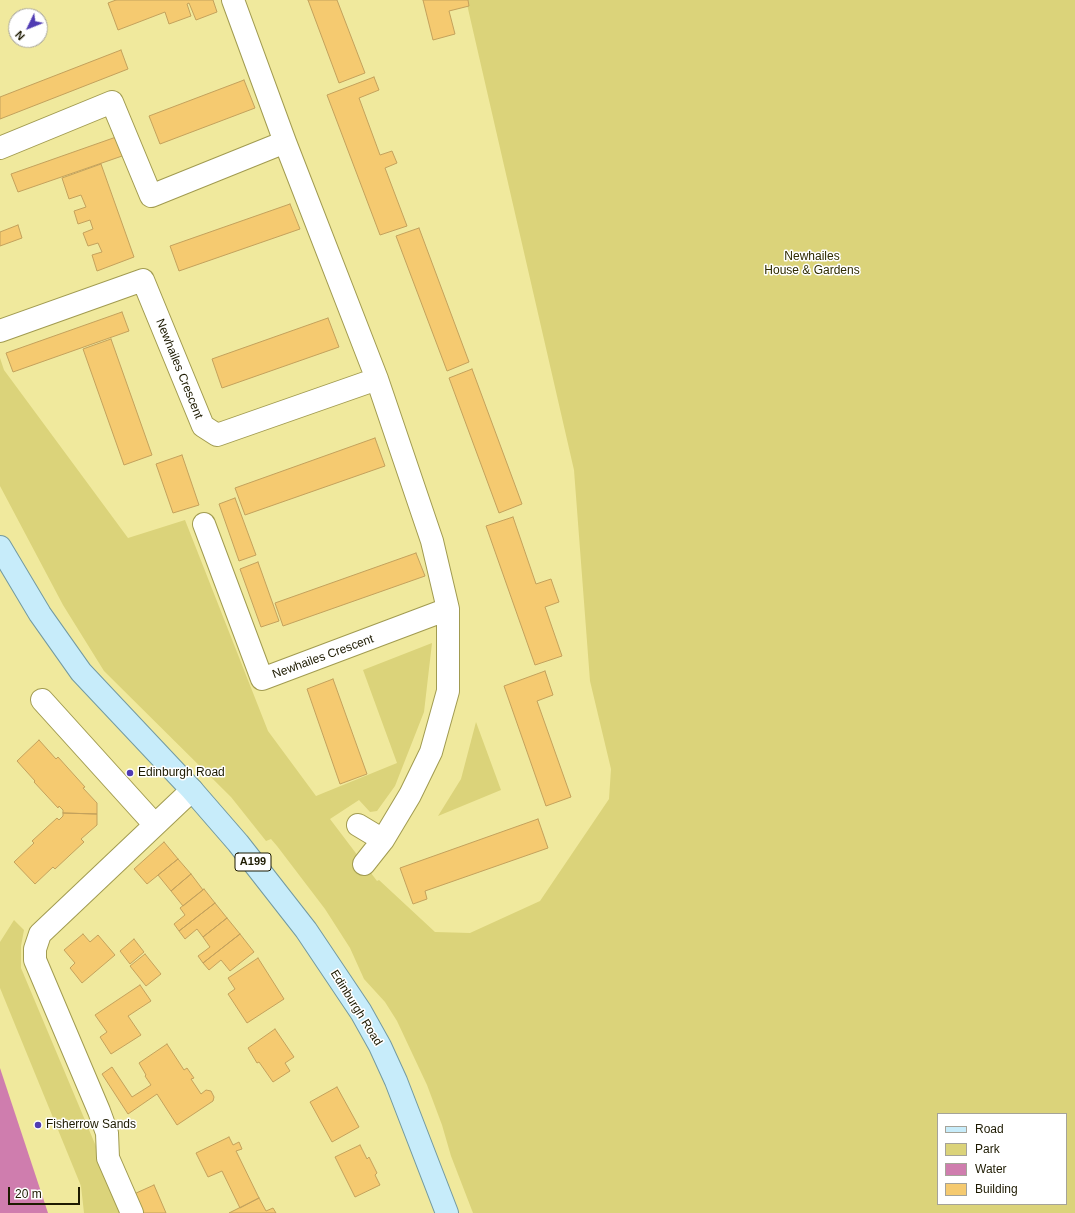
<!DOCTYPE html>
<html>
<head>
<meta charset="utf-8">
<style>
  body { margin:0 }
  #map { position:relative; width:1075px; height:1213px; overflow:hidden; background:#f0e99d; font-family:Helvetica,sans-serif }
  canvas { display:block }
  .legend { position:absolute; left:937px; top:1113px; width:130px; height:92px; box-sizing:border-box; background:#fff; border:1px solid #a5a399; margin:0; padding:5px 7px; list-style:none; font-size:12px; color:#1d1a00 }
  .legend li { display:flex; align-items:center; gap:8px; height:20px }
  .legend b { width:20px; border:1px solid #a5a399 }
  .north { position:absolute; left:8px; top:8px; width:40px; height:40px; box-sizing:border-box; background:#fff; border:1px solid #a5a399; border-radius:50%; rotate:227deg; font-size:11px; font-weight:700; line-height:16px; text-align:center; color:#1d1a00 }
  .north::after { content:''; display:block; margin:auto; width:14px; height:18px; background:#503cb3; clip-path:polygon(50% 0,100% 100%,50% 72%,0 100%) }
  .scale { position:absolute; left:8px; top:1187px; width:72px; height:18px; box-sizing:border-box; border:2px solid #1d1a00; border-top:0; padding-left:5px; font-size:12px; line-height:14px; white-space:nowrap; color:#1d1a00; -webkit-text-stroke:3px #fff; paint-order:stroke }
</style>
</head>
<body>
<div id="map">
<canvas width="1075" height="1213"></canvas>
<ul class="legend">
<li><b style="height:5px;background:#c7ecfa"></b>Road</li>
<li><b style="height:11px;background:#dbd37a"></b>Park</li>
<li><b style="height:11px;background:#cf7dae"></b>Water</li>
<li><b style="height:11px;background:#f5ca70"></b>Building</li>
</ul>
<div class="north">N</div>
<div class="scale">20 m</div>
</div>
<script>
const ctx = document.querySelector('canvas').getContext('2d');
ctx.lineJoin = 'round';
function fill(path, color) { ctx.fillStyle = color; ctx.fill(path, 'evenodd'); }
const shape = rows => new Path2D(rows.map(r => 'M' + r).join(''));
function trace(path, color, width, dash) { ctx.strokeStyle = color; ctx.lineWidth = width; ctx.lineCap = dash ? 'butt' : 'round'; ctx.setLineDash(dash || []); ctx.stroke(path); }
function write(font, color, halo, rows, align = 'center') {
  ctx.font = font + ' Helvetica,sans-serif'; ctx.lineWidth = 3; ctx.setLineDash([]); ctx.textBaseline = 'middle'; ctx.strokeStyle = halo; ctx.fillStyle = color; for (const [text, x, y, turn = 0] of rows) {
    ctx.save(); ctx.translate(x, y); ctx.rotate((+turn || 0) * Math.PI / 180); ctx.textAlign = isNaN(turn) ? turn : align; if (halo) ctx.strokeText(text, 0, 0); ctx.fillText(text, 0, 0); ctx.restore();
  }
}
fill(shape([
  [466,0,1075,0,1075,1213,473,1213,451,1156,442,1125,427,1085,397,1021,385,1002,364,979,350,948,325,909,277,846,271,839,266,841,231,797,104,671,63,605,0,486,0,358,4,370,128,538,185,520,268,731,316,796,397,763,363,670,432,643,424,712,395,786,377,811,370,812,359,800,330,819,377,881,379,880,435,932,470,933,540,901,609,799,611,769,590,681,574,470],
  [938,1114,1066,1114,1066,1204,938,1204],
  [476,722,501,790,438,816,461,779],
  [14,920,24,930,21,946,21,968,124,1213,84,1213,81,1186,0,988,0,942]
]), '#dbd37a');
fill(shape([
  [0,1068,48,1213,0,1213]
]), '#cf7dae');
const building = shape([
  [116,0,213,0,217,12,196,20,189,3,187,4,191,16,169,24,165,12,118,30,108,3,116,0],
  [308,0,337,0,365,73,339,83,308,0],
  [423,0,468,0,469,6,449,11,455,34,433,40,423,0],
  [121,50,128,69,0,119,0,97,121,50],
  [374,77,379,90,359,98,380,155,392,151,397,163,385,168,407,226,380,235,327,95,374,77],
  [244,80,255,108,160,144,149,116,244,80],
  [119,136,125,155,18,192,11,174,119,136],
  [101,164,134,257,97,271,92,255,102,252,98,243,88,246,83,233,93,229,90,220,78,224,74,211,86,207,81,195,69,199,62,178,101,164],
  [290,204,300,229,179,271,170,246,290,204],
  [18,225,22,238,0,246,0,232,18,225],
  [419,228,469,362,447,371,396,236,419,228],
  [122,312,129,331,13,372,6,353,122,312],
  [328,318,339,347,222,388,212,359,328,318],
  [111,339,152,455,124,465,83,349,111,339],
  [472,369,522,504,499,513,449,378,472,369],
  [375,438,385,466,245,515,235,488,375,438],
  [182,455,199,505,173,513,156,464,182,455],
  [235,498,256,555,239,561,219,504,235,498],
  [513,517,536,584,551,579,559,602,545,607,562,656,535,665,486,526,513,517],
  [416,553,425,576,283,626,275,603,416,553],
  [258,562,279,621,261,627,240,569,258,562],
  [545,671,553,695,537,701,571,797,546,806,504,686,545,671],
  [333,679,367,774,340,784,307,689,333,679],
  [39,740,56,759,58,757,85,787,83,788,97,803,97,814,63,813,63,810,59,806,58,808,34,782,35,781,17,761,39,740],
  [63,813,97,814,97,825,81,839,84,842,55,869,53,867,35,884,14,862,34,843,32,841,57,818,59,820,63,816,63,813],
  [538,819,548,848,425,891,427,899,413,904,400,868,538,819],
  [164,842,178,859,147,884,134,869,164,842],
  [178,859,191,874,171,891,158,875,178,859],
  [191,874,203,890,183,906,171,891,191,874],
  [204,889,215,903,179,931,174,924,185,915,180,908,204,889],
  [215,903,227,918,203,937,197,929,185,939,179,931,215,903],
  [227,918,240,934,203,963,198,956,210,947,203,937,227,918],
  [83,934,90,942,98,935,115,955,82,983,70,968,75,963,64,950,83,934],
  [240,934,254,952,230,971,221,960,209,970,203,963,240,934],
  [134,939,144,952,130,964,120,951,134,939],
  [145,954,161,974,146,986,130,966,145,954],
  [258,958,284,999,247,1023,228,994,235,989,228,978,258,958],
  [140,985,151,1001,128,1016,141,1035,111,1054,100,1037,107,1032,95,1015,140,985],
  [275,1029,294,1057,285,1063,290,1071,273,1082,259,1062,257,1063,248,1048,275,1029],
  [167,1044,184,1070,187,1068,194,1078,191,1079,201,1094,206,1090,211,1091,214,1097,213,1101,177,1125,157,1094,128,1114,102,1074,112,1067,132,1097,151,1085,145,1076,146,1075,139,1063,167,1044],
  [337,1087,359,1127,332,1142,310,1102,337,1087],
  [229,1137,233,1145,239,1142,242,1149,236,1151,259,1198,240,1208,222,1171,208,1177,196,1153,229,1137],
  [360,1145,367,1159,369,1157,377,1173,375,1175,380,1185,355,1197,335,1157,360,1145],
  [154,1185,166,1213,142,1213,134,1194,154,1185],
  [259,1198,266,1211,273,1208,276,1213,229,1213,259,1198]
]);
fill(building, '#f5ca70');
trace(building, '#c3a15c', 1);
const minor = shape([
  [233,0,285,142,377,379,432,541,448,609,448,691,431,752,410,795,383,840,364,864],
  [0,148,112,102,151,196,285,142],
  [0,331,143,280,203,426,217,435,377,379],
  [204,524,262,679,448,609],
  [42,700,155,825],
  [358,825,383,840],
  [132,1213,108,1158,107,1133,99,1111,35,960,35,949,40,934,192,790]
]);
const major = shape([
  [0,547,40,614,81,672,192,790,238,843,306,930,361,1012,380,1046,396,1081,447,1213]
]);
trace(minor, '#a19b50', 24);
trace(major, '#739aa0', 24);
trace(minor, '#fff', 22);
trace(major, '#c7ecfa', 22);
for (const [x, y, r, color] of [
  [130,773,4,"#503cb3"],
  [38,1125,4,"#503cb3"]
]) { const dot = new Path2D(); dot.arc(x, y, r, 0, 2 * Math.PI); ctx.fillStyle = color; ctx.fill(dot); trace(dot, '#fff', 1.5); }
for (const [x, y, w] of [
  [253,862,36]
]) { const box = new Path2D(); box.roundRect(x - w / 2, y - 9, w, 18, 3); ctx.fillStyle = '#fff'; ctx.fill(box); trace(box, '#1d1a00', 1); }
write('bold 11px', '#1d1a00', null, [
  ["A199",253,862]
]);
write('12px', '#2f2b01', '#fff', [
  ["Newhailes",812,257],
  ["House & Gardens",812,271]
]);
write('12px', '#1d1a00', '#fff', [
  ["Newhailes Crescent",179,369,68],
  ["Newhailes Crescent",323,657,-20],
  ["Edinburgh Road",356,1008,58]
]);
write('12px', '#1d1a00', '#fff', [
  ["Edinburgh Road",138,773],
  ["Fisherrow Sands",46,1125]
], 'left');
</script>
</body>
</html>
